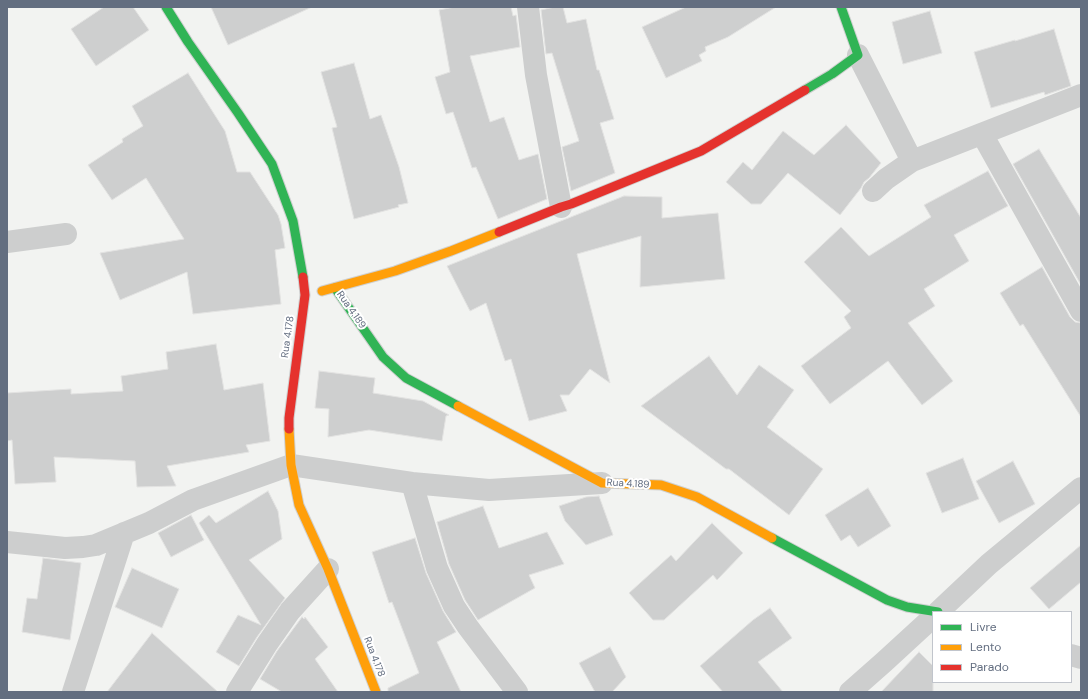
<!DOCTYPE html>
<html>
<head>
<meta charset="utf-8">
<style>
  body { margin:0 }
  #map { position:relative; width:1088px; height:699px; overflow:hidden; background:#f2f3f1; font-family:"DM Sans",sans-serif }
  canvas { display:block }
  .frame { position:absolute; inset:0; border:8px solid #636e80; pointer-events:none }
  .legend { position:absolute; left:932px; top:611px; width:140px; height:72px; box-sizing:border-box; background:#fff; border:1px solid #c1c5cc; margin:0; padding:5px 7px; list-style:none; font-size:12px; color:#636e80 }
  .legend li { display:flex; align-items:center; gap:8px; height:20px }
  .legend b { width:20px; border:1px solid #c1c5cc }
</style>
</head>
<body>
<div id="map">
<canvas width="1088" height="699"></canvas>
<div class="frame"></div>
<ul class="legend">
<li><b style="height:5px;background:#30b455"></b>Livre</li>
<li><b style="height:5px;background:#ff9f0a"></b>Lento</li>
<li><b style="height:5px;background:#e5322d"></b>Parado</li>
</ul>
</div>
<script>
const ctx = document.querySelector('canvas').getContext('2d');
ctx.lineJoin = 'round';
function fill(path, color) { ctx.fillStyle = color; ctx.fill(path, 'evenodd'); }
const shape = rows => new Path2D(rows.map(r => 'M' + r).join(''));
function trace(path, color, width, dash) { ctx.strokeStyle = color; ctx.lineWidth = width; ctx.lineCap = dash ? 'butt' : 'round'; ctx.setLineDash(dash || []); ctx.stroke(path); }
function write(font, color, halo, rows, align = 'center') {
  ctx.font = font + ' "DM Sans",sans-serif'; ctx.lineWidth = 4; ctx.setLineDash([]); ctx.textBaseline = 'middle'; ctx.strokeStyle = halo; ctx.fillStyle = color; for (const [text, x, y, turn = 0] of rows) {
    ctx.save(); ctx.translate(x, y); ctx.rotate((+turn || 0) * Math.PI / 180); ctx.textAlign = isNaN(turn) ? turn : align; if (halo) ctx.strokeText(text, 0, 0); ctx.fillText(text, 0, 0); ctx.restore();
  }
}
const building = shape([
  [104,7,133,7,149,30,96,66,71,29,104,7],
  [211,7,312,7,228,45,211,7],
  [455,7,511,7,513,16,516,15,520,47,470,56,490,122,504,117,519,160,538,154,547,199,498,219,476,167,472,168,453,112,446,114,435,77,450,72,439,10,455,7],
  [555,7,563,7,567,23,586,19,597,70,599,70,614,119,600,123,615,173,571,191,562,147,579,141,552,53,546,54,541,10,555,7],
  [686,7,776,7,728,37,705,47,706,51,699,55,702,61,666,78,642,27,686,7],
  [930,11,942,53,903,64,892,22,930,11],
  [1054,29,1071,86,1045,95,1044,92,991,108,974,52,1015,40,1015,41,1054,29],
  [354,63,370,119,381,115,399,167,408,203,398,205,399,207,354,219,332,128,337,127,321,72,354,63],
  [188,73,225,131,237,172,250,172,278,215,281,224,285,248,275,250,281,304,193,314,187,272,120,300,100,253,184,239,146,178,112,200,88,165,123,142,122,139,143,126,132,106,188,73],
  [846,125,881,163,869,178,864,182,861,188,840,215,788,173,761,204,751,204,726,182,743,162,752,170,783,131,814,155,846,125],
  [1039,149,1081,218,1081,285,1013,164,1039,149],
  [988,171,1008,206,954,235,969,261,924,289,935,306,908,323,953,381,922,405,888,361,830,404,801,366,851,328,844,317,851,311,804,262,841,227,869,256,931,217,924,205,988,171],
  [624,196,662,197,662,218,718,213,725,279,640,287,641,236,577,254,610,383,590,369,569,395,560,395,567,411,529,421,511,359,505,361,486,303,470,311,447,266,624,196],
  [1042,267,1070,317,1075,322,1081,323,1081,417,1023,324,1020,326,1000,293,1042,267],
  [216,344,224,390,263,383,270,441,246,445,249,452,167,466,176,486,137,487,135,461,54,457,56,482,15,484,12,440,7,441,7,393,71,389,71,394,123,391,121,376,168,369,166,352,216,344],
  [709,356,737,395,759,365,794,390,767,427,823,469,789,515,729,469,726,469,641,406,709,356],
  [319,371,375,378,373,393,423,401,449,415,446,416,442,441,369,430,328,437,329,409,315,408,319,371],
  [963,458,979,499,942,513,926,473,963,458],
  [1013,461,1035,504,999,523,976,481,1013,461],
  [868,488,891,526,858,547,850,535,841,541,825,515,868,488],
  [268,491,278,511,282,539,249,560,285,598,257,637,239,666,216,652,238,615,261,625,199,523,209,515,216,523,268,491],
  [599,496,613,535,586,545,565,521,559,506,586,497,599,496],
  [483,506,499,548,547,532,564,564,529,575,535,588,478,620,465,600,449,564,437,522,483,506],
  [191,515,204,540,171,557,158,533,191,515],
  [712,523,743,553,717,580,713,575,664,620,653,620,629,593,671,555,676,561,712,523],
  [415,538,426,573,443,611,456,632,437,642,461,692,388,692,388,688,419,673,392,602,389,603,372,552,415,538],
  [1081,545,1081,582,1049,609,1030,588,1081,545],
  [43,558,81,563,70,640,22,632,27,598,37,599,43,558],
  [132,568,179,589,162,628,115,607,132,568],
  [770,608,792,638,758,662,783,692,723,692,700,666,753,620,770,608],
  [302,617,304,619,305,617,328,647,315,659,338,692,282,692,260,679,277,651,302,617],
  [152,633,218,692,107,692,152,633],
  [610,647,626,677,612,692,595,692,579,663,610,647],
  [919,652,933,666,933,692,881,692,919,652]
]);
fill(building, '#cecfcf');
trace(building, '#e2e2e1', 1);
const fast = shape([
  [166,7,188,42,238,113,272,164,293,221,303,277],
  [805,90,832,74,858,55,841,7],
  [335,288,383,357,406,378,458,406],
  [772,538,887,600,907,607,938,612]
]);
const slow = shape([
  [322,291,395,271,451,251,499,232],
  [458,406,602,483,661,485,697,497,772,538],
  [289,429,291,465,299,505,328,569,376,692]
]);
const jam = shape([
  [499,232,561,207,571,204,701,151,805,90],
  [289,429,289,418,305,295,303,277]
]);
trace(fast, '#cfd0d0', 11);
trace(slow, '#cfd0d0', 11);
trace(jam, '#cfd0d0', 11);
trace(shape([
  [528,7,536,75,561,207],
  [858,55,912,161],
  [982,134,1081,311],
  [873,191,886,179,912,161,1081,95],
  [7,242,66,234],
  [412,483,437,568,454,606,468,627,517,692],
  [7,542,65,548,83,547,96,545,149,523,193,500,291,465,412,483,489,490,602,483],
  [938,612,989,564,1081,488],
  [1071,655,1081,658],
  [73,692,124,533],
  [237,692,267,644,290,611,328,569],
  [850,692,884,662,933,617]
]), '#cdcece', 22);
trace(fast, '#30b455', 9);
trace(slow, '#ff9f0a', 9);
trace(jam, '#e5322d', 9);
write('10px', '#636e80', '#fff', [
  ["Rua 4.189",351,310,55],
  ["Rua 4.178",288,337,-82],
  ["Rua 4.189",628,484,3],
  ["Rua 4.178",374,657,69]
]);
</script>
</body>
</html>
